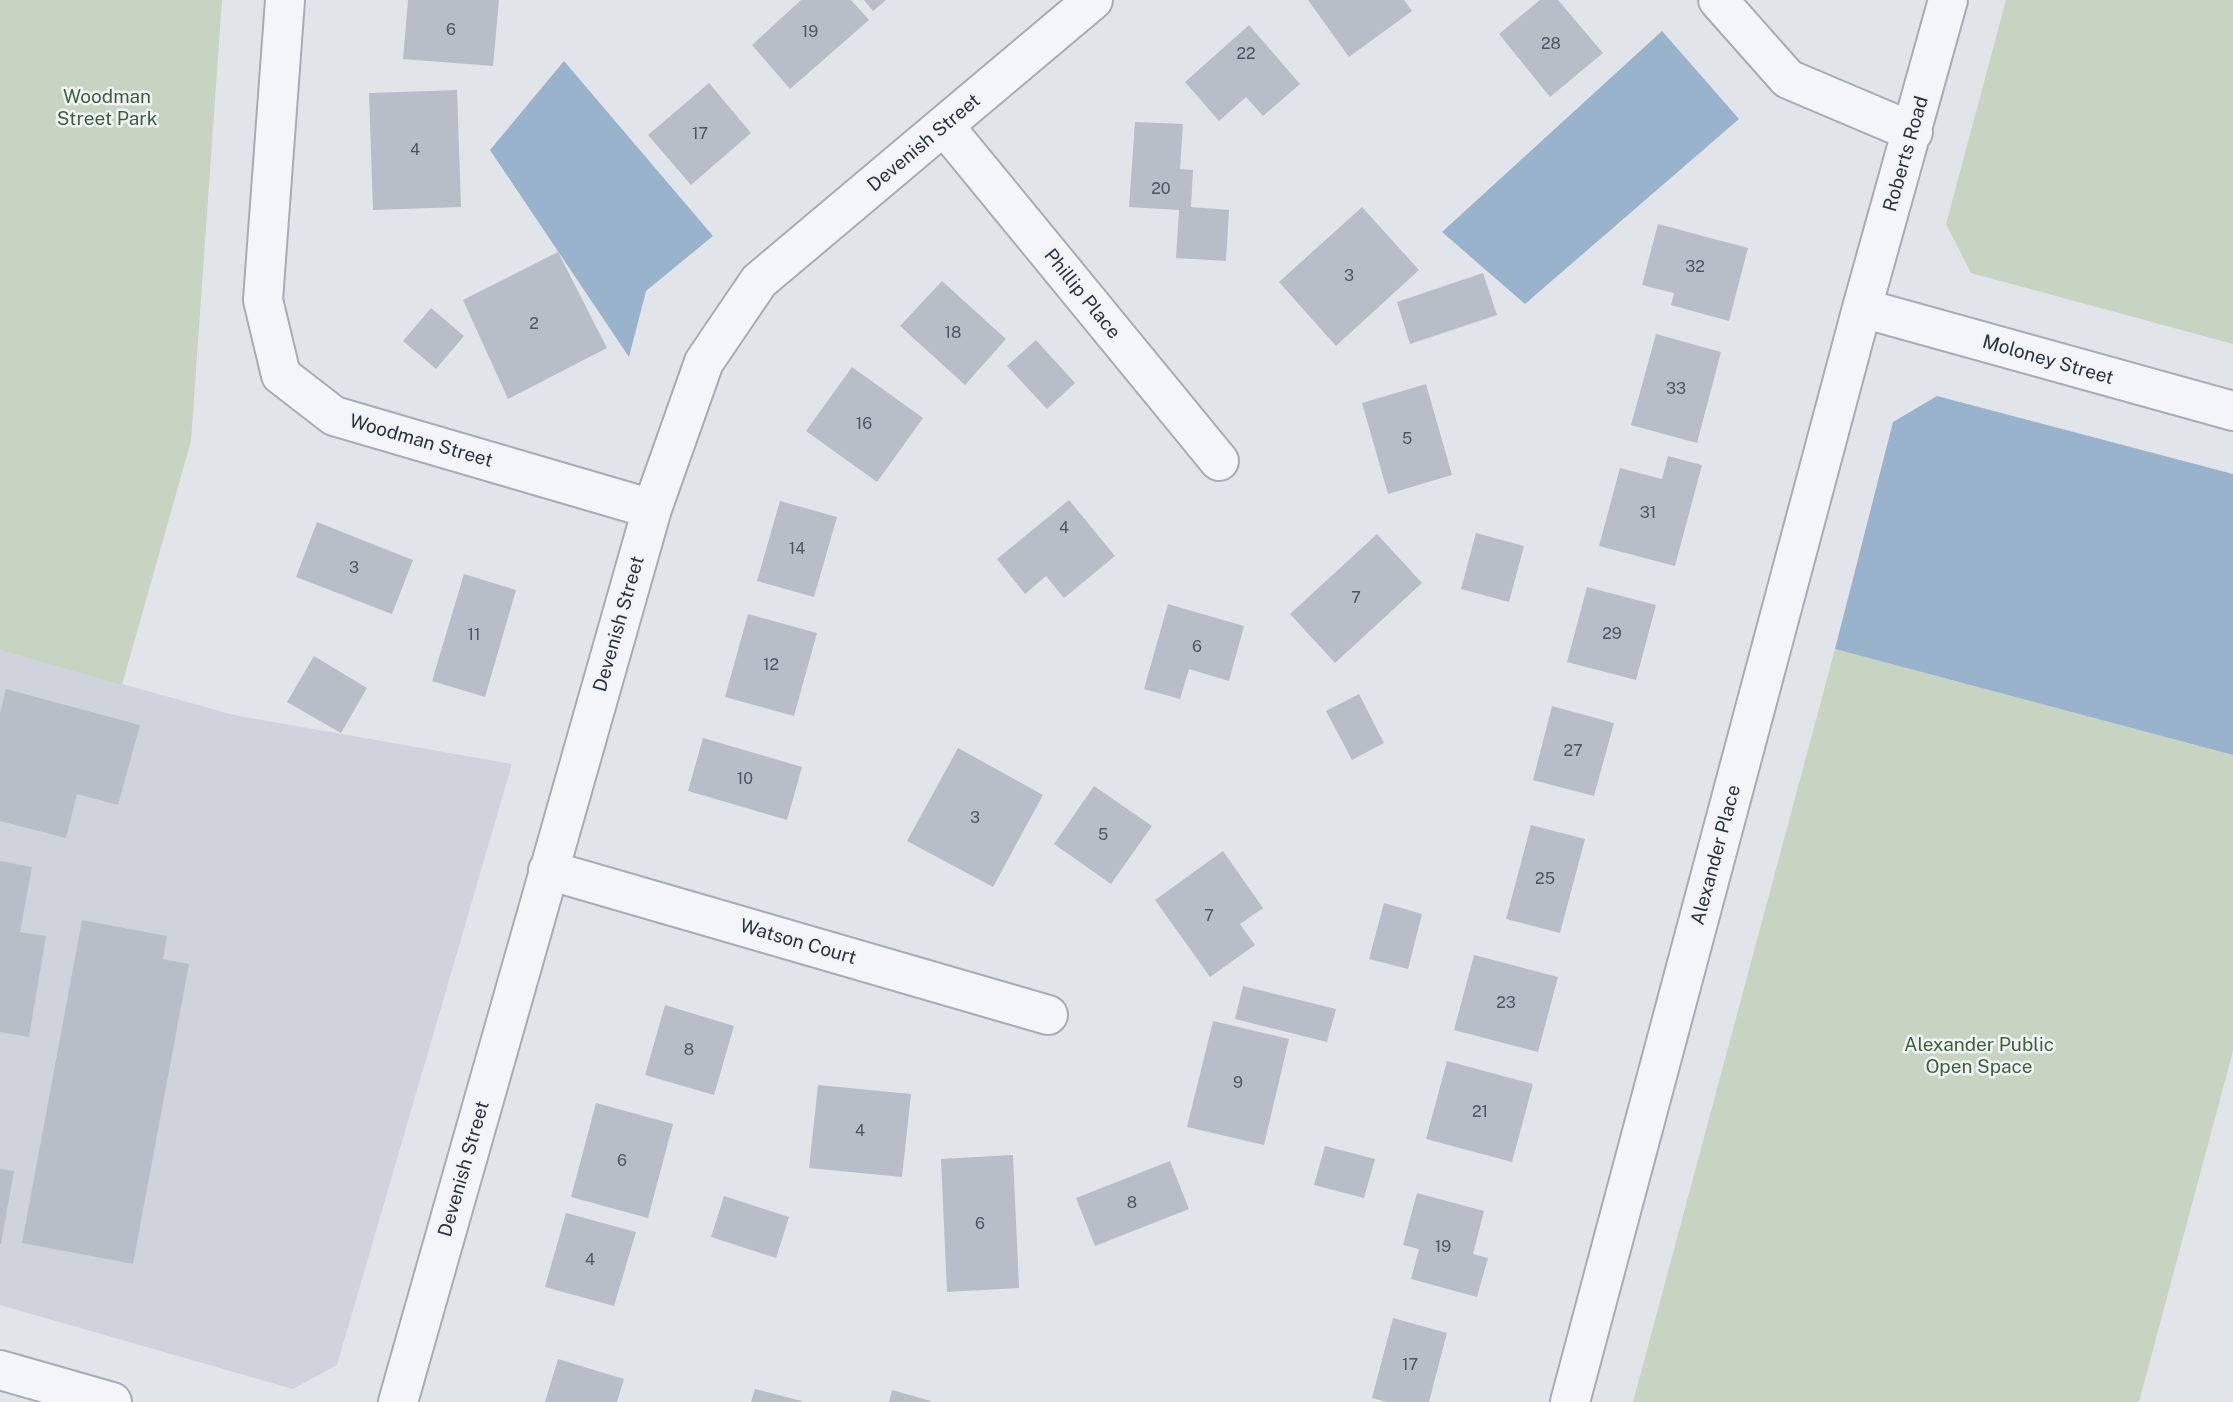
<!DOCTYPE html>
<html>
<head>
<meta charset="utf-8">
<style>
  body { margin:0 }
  canvas { display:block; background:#e1e5ea }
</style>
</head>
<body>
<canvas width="2233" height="1402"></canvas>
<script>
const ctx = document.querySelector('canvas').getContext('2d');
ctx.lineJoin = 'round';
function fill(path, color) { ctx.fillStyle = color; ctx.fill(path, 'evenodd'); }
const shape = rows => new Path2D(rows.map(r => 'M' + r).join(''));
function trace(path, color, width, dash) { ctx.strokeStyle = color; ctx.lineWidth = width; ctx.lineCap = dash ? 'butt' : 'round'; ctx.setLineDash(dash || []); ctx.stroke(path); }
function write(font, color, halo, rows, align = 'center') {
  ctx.font = font + ' "Public Sans",sans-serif'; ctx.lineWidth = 5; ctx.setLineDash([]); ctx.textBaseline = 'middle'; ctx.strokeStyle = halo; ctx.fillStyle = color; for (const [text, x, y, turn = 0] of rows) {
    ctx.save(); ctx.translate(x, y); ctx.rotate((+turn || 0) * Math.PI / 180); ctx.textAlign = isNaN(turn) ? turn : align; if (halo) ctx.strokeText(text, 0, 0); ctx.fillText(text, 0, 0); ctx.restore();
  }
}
fill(shape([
  [0,650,234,715,512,764,337,1365,293,1389,0,1305]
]), '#cfd4dc');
fill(shape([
  [0,0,222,0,191,441,122,685,0,650],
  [2006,0,2233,0,2233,344,1971,273,1946,224],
  [1835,649,2233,755,2233,1051,2139,1402,1633,1402]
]), '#c7d4c2');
fill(shape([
  [1662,31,1739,119,1525,304,1442,232],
  [564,61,713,236,646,291,629,357,490,150],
  [1937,396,2233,474,2233,755,1835,649,1893,422]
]), '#9ab3cc');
fill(shape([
  [408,0,499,0,493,66,403,59],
  [801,0,851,0,869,20,790,89,752,45],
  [864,0,886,0,873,11],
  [1308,0,1404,0,1412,11,1349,57],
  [1540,0,1558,0,1603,53,1550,97,1499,34],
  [1249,25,1300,84,1263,116,1246,97,1219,121,1185,82],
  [709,83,751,133,691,185,648,135],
  [457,90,461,207,373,210,369,93],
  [1135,122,1183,124,1180,169,1193,170,1191,207,1229,210,1226,261,1176,258,1179,210,1129,207],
  [1362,207,1419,270,1336,346,1279,282],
  [1658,224,1748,248,1729,321,1671,305,1674,293,1642,285],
  [558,252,607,348,508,399,463,300],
  [1483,273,1497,315,1410,344,1397,302],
  [942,281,1006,339,965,385,900,326],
  [431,308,464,336,436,369,403,341],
  [1656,334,1721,352,1697,443,1631,425],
  [1036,340,1075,383,1047,409,1007,366],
  [852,367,923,418,877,482,806,431],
  [1426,384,1452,475,1388,494,1362,403],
  [1668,456,1702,465,1675,566,1599,546,1620,468,1662,479],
  [1069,500,1115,556,1064,598,1046,576,1025,594,997,559],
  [780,501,837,517,814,597,757,581],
  [317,522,413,560,392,614,296,577],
  [1476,533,1524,546,1509,602,1461,589],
  [1377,534,1422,583,1335,663,1290,614],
  [464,574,516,590,485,697,432,681],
  [1587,587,1656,605,1636,680,1567,662],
  [1168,604,1244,626,1229,681,1189,669,1180,699,1144,689],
  [748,614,817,633,794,716,725,697],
  [314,656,367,688,341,733,287,702],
  [6,689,140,725,118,805,77,794,66,838,0,821,0,713],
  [1359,694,1384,743,1352,760,1326,711],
  [1552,706,1614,723,1594,796,1533,780],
  [703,738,802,767,787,820,688,791],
  [958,748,1043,795,993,887,907,841],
  [1094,786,1152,826,1111,884,1054,844],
  [1531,825,1585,839,1560,933,1506,919],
  [1223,851,1263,908,1240,924,1255,945,1210,977,1155,900],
  [0,861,32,867,20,932,46,936,29,1037,0,1032],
  [1384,903,1422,914,1408,969,1369,959],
  [82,920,167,936,163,959,189,964,133,1264,22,1243],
  [1474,955,1558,977,1538,1052,1454,1030],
  [1243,986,1336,1009,1327,1042,1235,1019],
  [665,1005,734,1026,714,1095,645,1075],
  [1213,1021,1289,1039,1264,1145,1187,1127],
  [1447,1061,1533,1084,1512,1162,1426,1139],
  [818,1085,911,1094,902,1177,809,1168],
  [596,1103,673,1124,648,1218,571,1197],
  [1325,1146,1375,1159,1364,1198,1314,1185],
  [1013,1155,1019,1288,947,1292,941,1159],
  [1170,1161,1189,1209,1095,1246,1076,1198],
  [0,1169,14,1171,1,1244,0,1244],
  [1417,1193,1484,1211,1473,1254,1488,1258,1477,1297,1411,1279,1419,1249,1403,1245],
  [724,1196,789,1217,776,1258,711,1237],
  [566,1213,636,1232,614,1306,545,1287],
  [1393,1318,1447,1333,1429,1402,1387,1402,1372,1398],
  [558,1359,624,1379,617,1402,545,1402],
  [755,1389,802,1401,802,1402,751,1402],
  [892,1390,931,1401,931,1402,889,1402]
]), '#b8bec8');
const minor = shape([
  [285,0,263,300,281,375,334,416,652,509],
  [1718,0,1788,79,1913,132],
  [945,127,1219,461],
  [1862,308,2233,411],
  [548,870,1048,1015],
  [0,1370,112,1402],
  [398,1402,652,509,704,362,759,281,1093,0],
  [1570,1402,1862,308,1948,0]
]);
trace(minor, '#a6acb5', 42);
trace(minor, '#f4f5f8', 38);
write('16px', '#4c5564', null, [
  ["6",451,30],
  ["19",810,32],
  ["28",1551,44],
  ["22",1246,54],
  ["17",700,134],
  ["4",415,150],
  ["20",1161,189],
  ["32",1695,267],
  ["3",1349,276],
  ["2",534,324],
  ["18",953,333],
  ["33",1676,389],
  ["16",864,424],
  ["5",1407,439],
  ["31",1648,513],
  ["4",1064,528],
  ["14",797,549],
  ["3",354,568],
  ["7",1356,598],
  ["29",1612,634],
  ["11",474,635],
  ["6",1197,647],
  ["12",771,665],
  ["27",1573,751],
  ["10",745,779],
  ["3",975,818],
  ["5",1103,835],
  ["25",1545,879],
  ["7",1209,916],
  ["23",1506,1003],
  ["8",689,1050],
  ["9",1238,1083],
  ["21",1480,1112],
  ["4",860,1131],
  ["6",622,1161],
  ["8",1132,1203],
  ["6",980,1224],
  ["19",1443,1247],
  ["4",590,1260],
  ["17",1410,1365]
]);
write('19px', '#3d5f35', '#f1f4f7', [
  ["Woodman",107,97],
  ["Street Park",107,119],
  ["Alexander Public",1979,1045],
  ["Open Space",1979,1067]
]);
write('19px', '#283243', '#f1f4f7', [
  ["Devenish Street",924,143,-40],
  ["Roberts Road",1906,154,-74],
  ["Phillip Place",1082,294,51],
  ["Moloney Street",2048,360,16],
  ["Woodman Street",421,441,16],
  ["Devenish Street",619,624,-74],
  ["Alexander Place",1716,855,-75],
  ["Watson Court",798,942,16],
  ["Devenish Street",464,1169,-74]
]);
</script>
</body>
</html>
